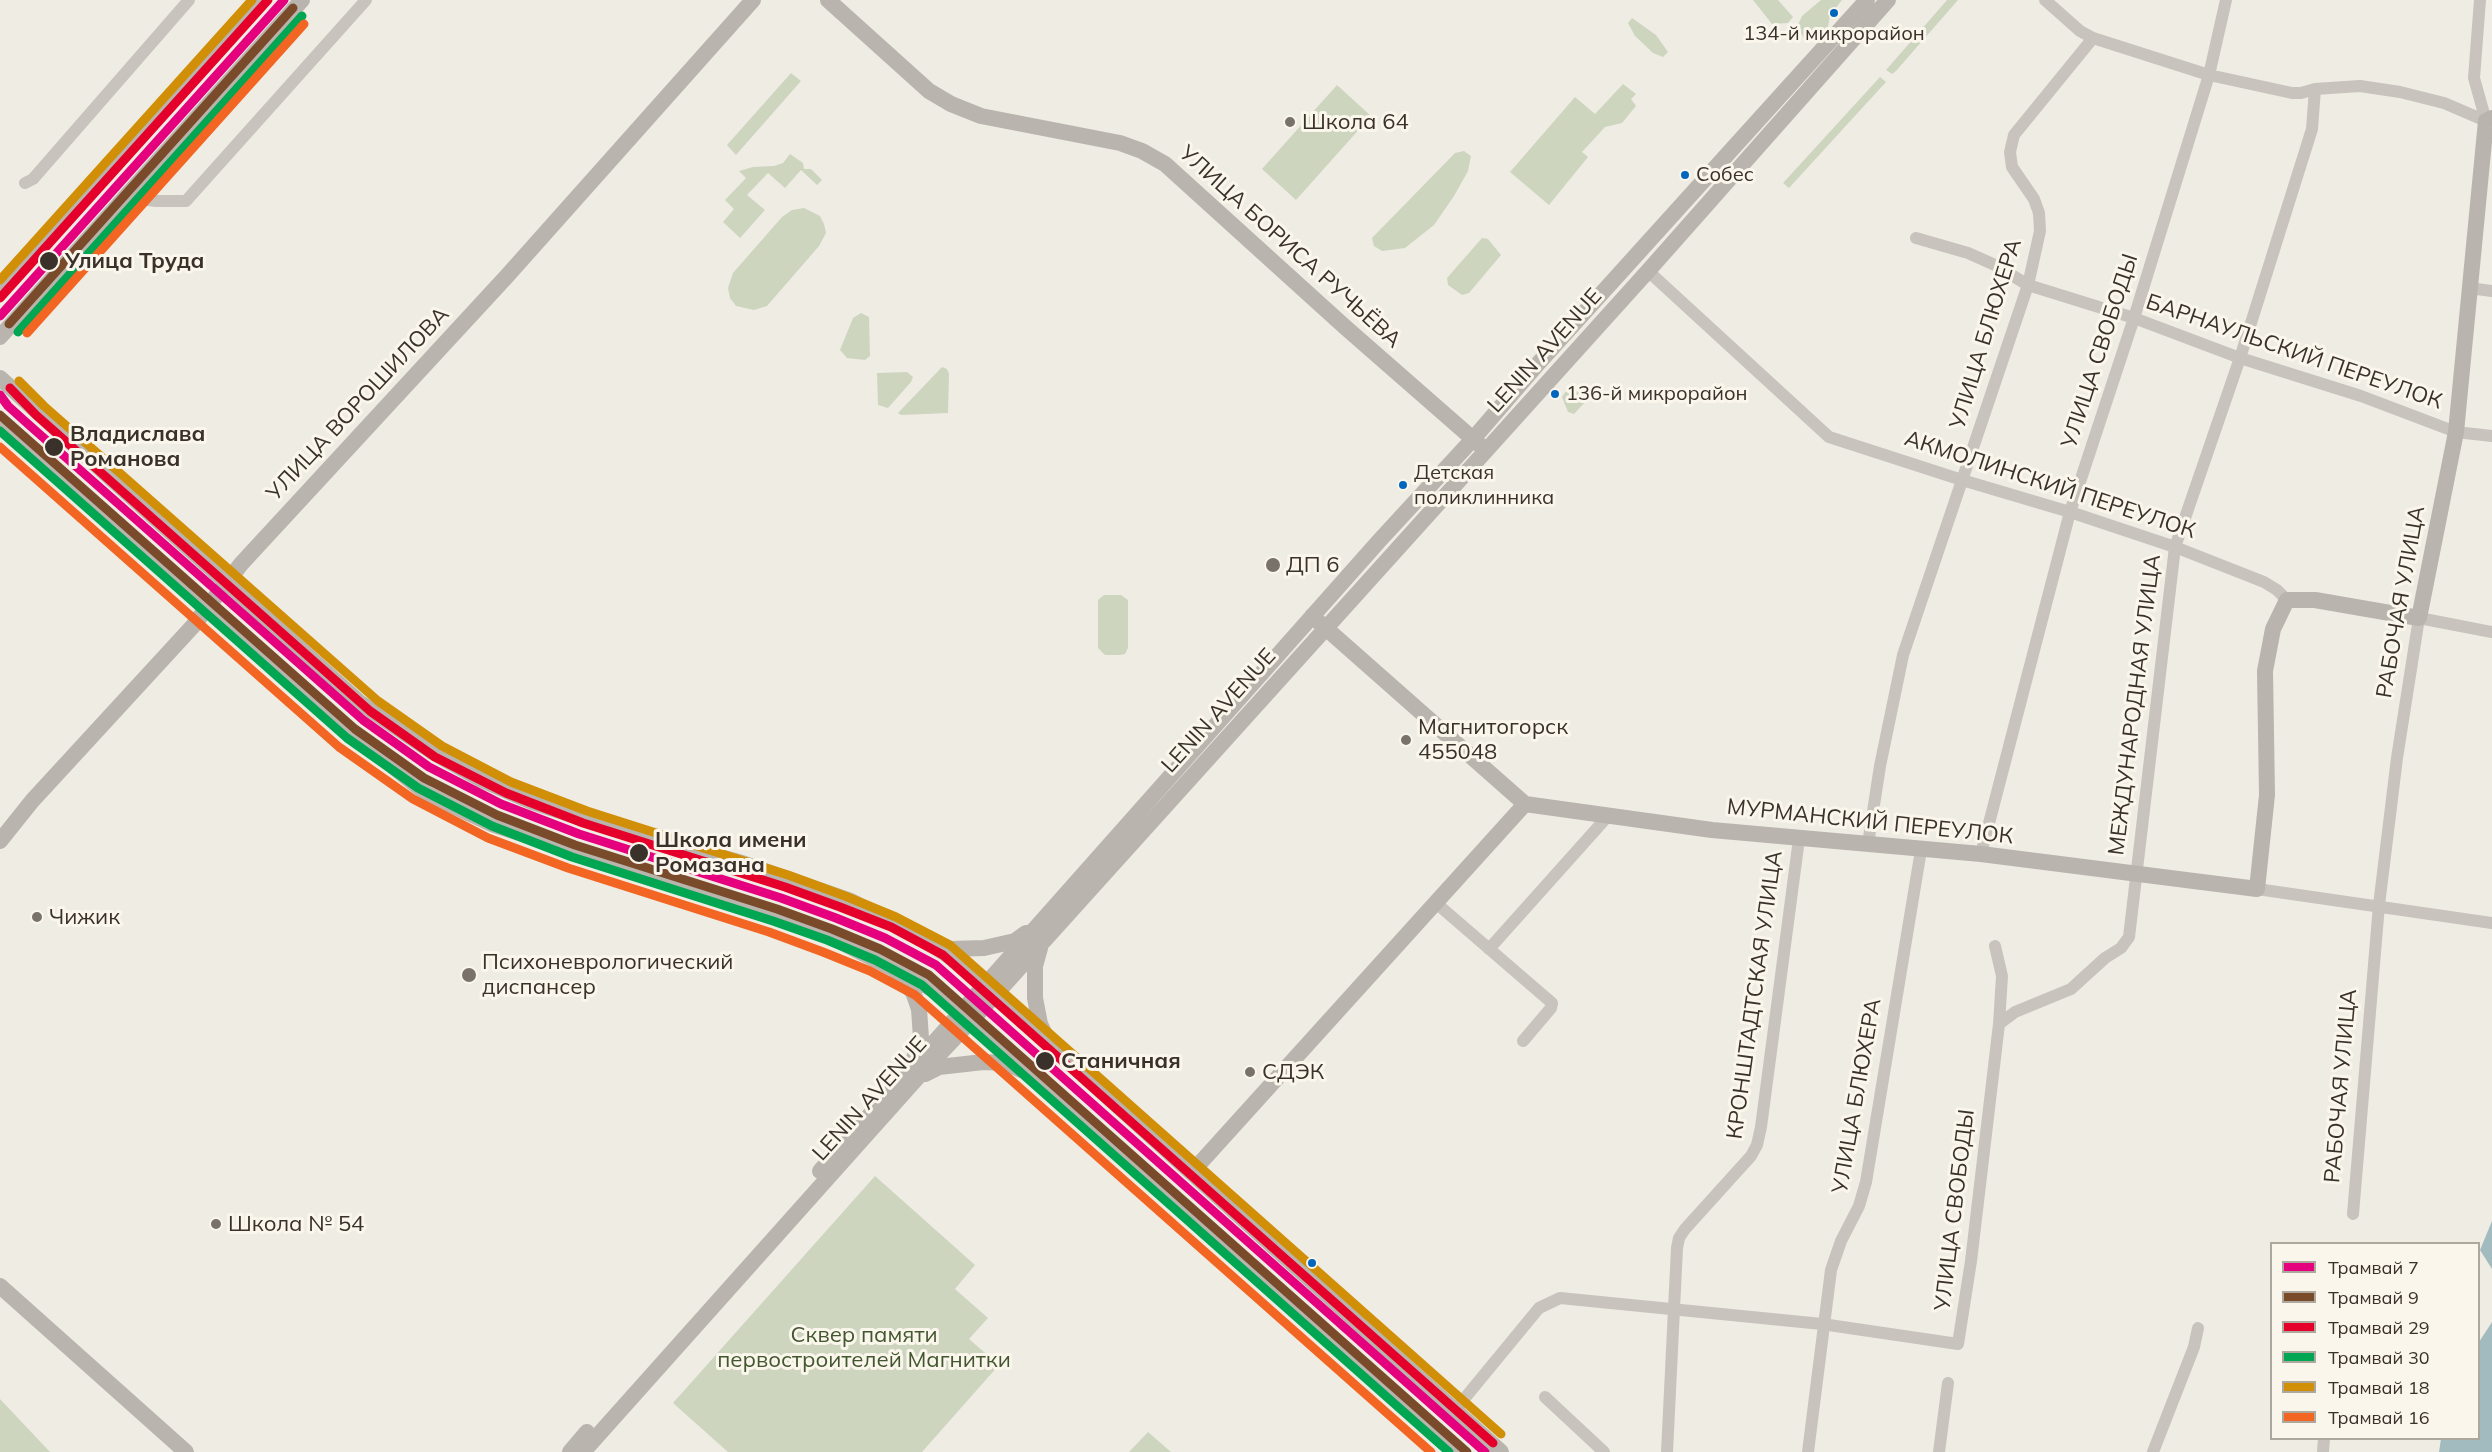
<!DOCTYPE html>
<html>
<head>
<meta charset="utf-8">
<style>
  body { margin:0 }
  #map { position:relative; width:2492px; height:1452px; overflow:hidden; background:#efece4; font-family:Mulish,sans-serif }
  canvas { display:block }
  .legend { position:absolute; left:2270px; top:1242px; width:210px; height:198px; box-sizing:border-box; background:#faf6ec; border:2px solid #ada79e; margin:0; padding:8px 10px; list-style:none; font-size:18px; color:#39312a }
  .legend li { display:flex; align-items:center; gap:12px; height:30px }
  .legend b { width:30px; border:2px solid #ada79e }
</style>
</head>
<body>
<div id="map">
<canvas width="2492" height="1452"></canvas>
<ul class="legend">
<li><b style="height:8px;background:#e5007d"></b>Трамвай 7</li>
<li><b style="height:8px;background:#7a4b2a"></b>Трамвай 9</li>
<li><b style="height:8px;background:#e4002b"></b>Трамвай 29</li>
<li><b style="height:8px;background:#00a651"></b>Трамвай 30</li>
<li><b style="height:8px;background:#d18f08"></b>Трамвай 18</li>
<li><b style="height:8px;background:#f26522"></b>Трамвай 16</li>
</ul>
</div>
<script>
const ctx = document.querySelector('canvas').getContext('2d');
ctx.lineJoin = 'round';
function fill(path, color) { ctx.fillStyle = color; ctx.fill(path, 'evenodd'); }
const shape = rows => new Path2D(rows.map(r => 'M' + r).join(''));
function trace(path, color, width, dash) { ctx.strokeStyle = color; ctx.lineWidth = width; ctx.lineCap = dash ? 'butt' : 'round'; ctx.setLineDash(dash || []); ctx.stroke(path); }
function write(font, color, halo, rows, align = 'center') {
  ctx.font = font + ' Mulish,sans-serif'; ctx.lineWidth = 6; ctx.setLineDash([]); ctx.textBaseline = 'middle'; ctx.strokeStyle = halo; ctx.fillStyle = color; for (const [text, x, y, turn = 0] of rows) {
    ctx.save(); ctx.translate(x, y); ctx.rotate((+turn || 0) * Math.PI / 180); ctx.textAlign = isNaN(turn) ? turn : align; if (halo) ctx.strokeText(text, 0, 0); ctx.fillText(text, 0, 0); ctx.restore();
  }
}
fill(shape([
  [1753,0,1778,0,1793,17,1788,23,1772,24],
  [1821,0,1842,0,1830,15,1828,27,1819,39,1810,40,1804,38,1797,27,1802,16],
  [1947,0,1958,0,1896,71,1892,74,1886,70],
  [1632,18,1656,35,1668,52,1663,57,1653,53,1635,36,1628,23],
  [791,73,801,81,736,155,727,145],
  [1880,77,1886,82,1789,188,1783,183],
  [1623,84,1636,94,1631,99,1636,106,1622,123,1605,127,1582,152,1588,157,1549,205,1510,172,1575,97,1595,114],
  [1337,85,1371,116,1296,200,1262,169],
  [1464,151,1471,156,1468,171,1454,196,1434,225,1405,248,1382,251,1374,246,1372,238,1455,153],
  [790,154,803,163,804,169,811,169,822,180,817,185,801,170,785,188,768,173,747,195,765,210,740,238,723,222,734,209,725,200,746,178,739,171,753,167,774,166,783,163],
  [804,208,820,216,824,224,826,233,819,246,767,306,754,310,736,306,730,298,728,288,733,273,782,217,792,210],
  [1482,238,1488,239,1501,255,1469,293,1462,295,1448,285,1447,278],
  [861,313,869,317,870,356,865,360,847,358,840,350,853,318],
  [942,367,947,369,949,374,948,413,901,415,898,413],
  [907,372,913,377,911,382,888,408,878,405,877,373],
  [1568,388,1581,393,1586,401,1574,414,1568,412,1562,397],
  [1104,595,1121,595,1128,600,1128,648,1125,654,1120,655,1105,655,1098,648,1098,600],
  [875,1176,975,1265,955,1289,988,1318,969,1339,999,1365,922,1452,728,1452,673,1403],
  [0,1399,50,1452,0,1452],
  [1148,1432,1171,1452,1129,1452]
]), '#cdd5bf');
fill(shape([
  [2492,1221,2492,1269,2480,1250],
  [2492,1322,2492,1452,2439,1452,2441,1439,2478,1438,2479,1342]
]), '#a1bbbf');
trace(shape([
  [2045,0,2080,31,2093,38,2209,75,2292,93,2301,93,2315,89,2360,86,2400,92,2444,103,2486,121],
  [2480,0,2474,78,2486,121],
  [25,183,33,179,189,0],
  [125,197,156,201,186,201,366,0],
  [1916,238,1968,253,1995,265,2028,285,2134,318,2240,358,2361,396,2456,432,2492,436],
  [1648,271,1829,437,1962,480,2070,512,2175,547,2264,582,2277,590,2287,600],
  [2469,288,2492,291],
  [1868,844,1880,766,1903,655,2028,285,2040,231,2039,213,2034,199,2012,167,2010,152,2014,135,2093,38],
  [1981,854,2070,512,2134,318,2209,75,2226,0],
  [2257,889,2492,923],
  [1436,903,1552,1003,1551,1008,1523,1041],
  [1489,949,1608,816],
  [1999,1024,2015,1012,2071,989,2105,958,2121,948,2129,937,2175,547,2240,358,2312,129,2315,89],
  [2353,1214,2379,905,2397,758,2419,618,2492,632],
  [1545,1397,1604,1452],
  [1455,1410,1539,1308,1560,1298,1822,1324,1958,1344,1971,1261,1999,1024,2002,976,1995,946],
  [1667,1452,1677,1248,1679,1238,1685,1229,1751,1156,1757,1145,1761,1127,1799,839],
  [1808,1452,1831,1270,1841,1241,1859,1206,1866,1182,1921,850],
  [1939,1452,1948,1383],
  [2153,1452,2194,1347,2198,1328],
  [2323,1452,2324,1438]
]), '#c8c3bc', 12);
trace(shape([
  [828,0,929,91,951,104,981,116,1120,143,1142,151,1165,164,1345,327,1481,446],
  [0,289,258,0],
  [0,337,302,0],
  [0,378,359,702,431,751,482,780,532,802,597,823,742,863,851,901,926,940,963,966,1501,1452],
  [0,421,353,734,427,794,494,825,740,904,827,935,934,990,1113,1145,1455,1452],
  [1312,616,1525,804,1712,830,1981,854,2257,889,2267,795,2265,671,2273,629,2287,600,2315,600,2419,618,2456,432,2486,121,2492,118],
  [0,841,32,801,193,626,241,564,507,276,753,0],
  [938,946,951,949,984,948,1015,941,1026,933],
  [1040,948,1035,966,1035,998,1040,1024,1047,1039],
  [897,975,913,992,919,1009,921,1038,913,1061],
  [925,1074,939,1067,983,1062,1006,1063,1021,1070],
  [820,1171,1379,541,1473,439,1535,367,1867,0],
  [1192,1172,1525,804],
  [0,1286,186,1452],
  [570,1452,587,1432],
  [583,1452,918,1077,995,995,1648,271,1888,0]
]), '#b9b4ad', 16);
trace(shape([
  [0,316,284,0],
  [0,395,8,406,28,424,363,720,429,767,501,804,579,834,781,898,836,918,885,938,936,965,1485,1452]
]), '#e5007d', 9);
trace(shape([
  [9,324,293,8],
  [0,415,355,729,424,778,497,815,575,845,777,909,832,929,880,949,929,975,1467,1452]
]), '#7a4b2a', 9);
trace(shape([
  [0,298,268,0],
  [10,388,36,415,370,711,435,757,506,793,583,823,785,887,840,907,891,927,943,955,1493,1443]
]), '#e4002b', 9);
trace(shape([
  [18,332,302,16],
  [0,431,347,738,418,788,492,826,572,857,773,921,827,940,875,960,922,985,1449,1452]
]), '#00a651', 9);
trace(shape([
  [0,280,252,0],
  [19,381,44,406,378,701,442,746,511,782,587,811,788,875,845,896,896,917,950,945,1501,1434]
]), '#d18f08', 9);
trace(shape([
  [27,333,304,24],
  [0,447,339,747,413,799,488,838,568,868,769,932,823,952,870,971,915,995,1431,1452]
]), '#f26522', 9);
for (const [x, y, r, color] of [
  [1834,13,5,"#0065bd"],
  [1290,122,6,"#79726b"],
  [1685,175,5,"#0065bd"],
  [49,261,10,"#39312a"],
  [1555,394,5,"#0065bd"],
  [54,447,10,"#39312a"],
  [1403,485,5,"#0065bd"],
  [1273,565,8,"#79726b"],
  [1406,740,6,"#79726b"],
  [639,853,10,"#39312a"],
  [37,917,6,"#79726b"],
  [469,975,8,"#79726b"],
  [1045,1061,10,"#39312a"],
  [1250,1072,6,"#79726b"],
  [216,1224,6,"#79726b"],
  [1312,1263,5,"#0065bd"]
]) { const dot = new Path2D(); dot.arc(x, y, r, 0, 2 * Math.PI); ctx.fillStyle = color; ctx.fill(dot); trace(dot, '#faf6ec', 2); }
write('20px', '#39312a', '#faf6ec', [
  ["134-й микрорайон",1834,34,"center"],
  ["Собес",1696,175],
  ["136-й микрорайон",1566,394],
  ["Детская",1414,473],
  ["поликлинника",1414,498]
], 'left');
write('22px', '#39312a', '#faf6ec', [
  ["Школа 64",1302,122],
  ["ДП 6",1286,565],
  ["Магнитогорск",1418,727],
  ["455048",1418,752],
  ["Чижик",49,917],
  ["Психоневрологический",482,962],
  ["диспансер",482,987],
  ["СДЭК",1262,1072],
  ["Школа № 54",228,1224]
], 'left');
write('22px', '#39312a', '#faf6ec', [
  ["УЛИЦА БОРИСА РУЧЬЁВА",1290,247,42],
  ["УЛИЦА БЛЮХЕРА",1986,334,-73],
  ["LENIN AVENUE",1545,351,-48],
  ["УЛИЦА СВОБОДЫ",2100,351,-72],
  ["БАРНАУЛЬСКИЙ ПЕРЕУЛОК",2294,352,19],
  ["УЛИЦА ВОРОШИЛОВА",358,404,-47],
  ["АКМОЛИНСКИЙ ПЕРЕУЛОК",2050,485,18],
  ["РАБОЧАЯ УЛИЦА",2401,602,-80],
  ["МЕЖДУНАРОДНАЯ УЛИЦА",2135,705,-83],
  ["LENIN AVENUE",1219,711,-48],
  ["МУРМАНСКИЙ ПЕРЕУЛОК",1870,822,6],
  ["КРОНШТАДТСКАЯ УЛИЦА",1755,995,-82],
  ["РАБОЧАЯ УЛИЦА",2341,1086,-85],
  ["УЛИЦА БЛЮХЕРА",1857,1096,-80],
  ["LENIN AVENUE",870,1099,-48],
  ["УЛИЦА СВОБОДЫ",1955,1210,-83]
]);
write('bold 22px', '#39312a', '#faf6ec', [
  ["Улица Труда",65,261],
  ["Владислава",70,434],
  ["Романова",70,459],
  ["Школа имени",655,840],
  ["Ромазана",655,865],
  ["Станичная",1061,1061]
], 'left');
write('22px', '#42572f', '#faf6ec', [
  ["Сквер памяти",864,1335],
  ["первостроителей Магнитки",864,1360]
]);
</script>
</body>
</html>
